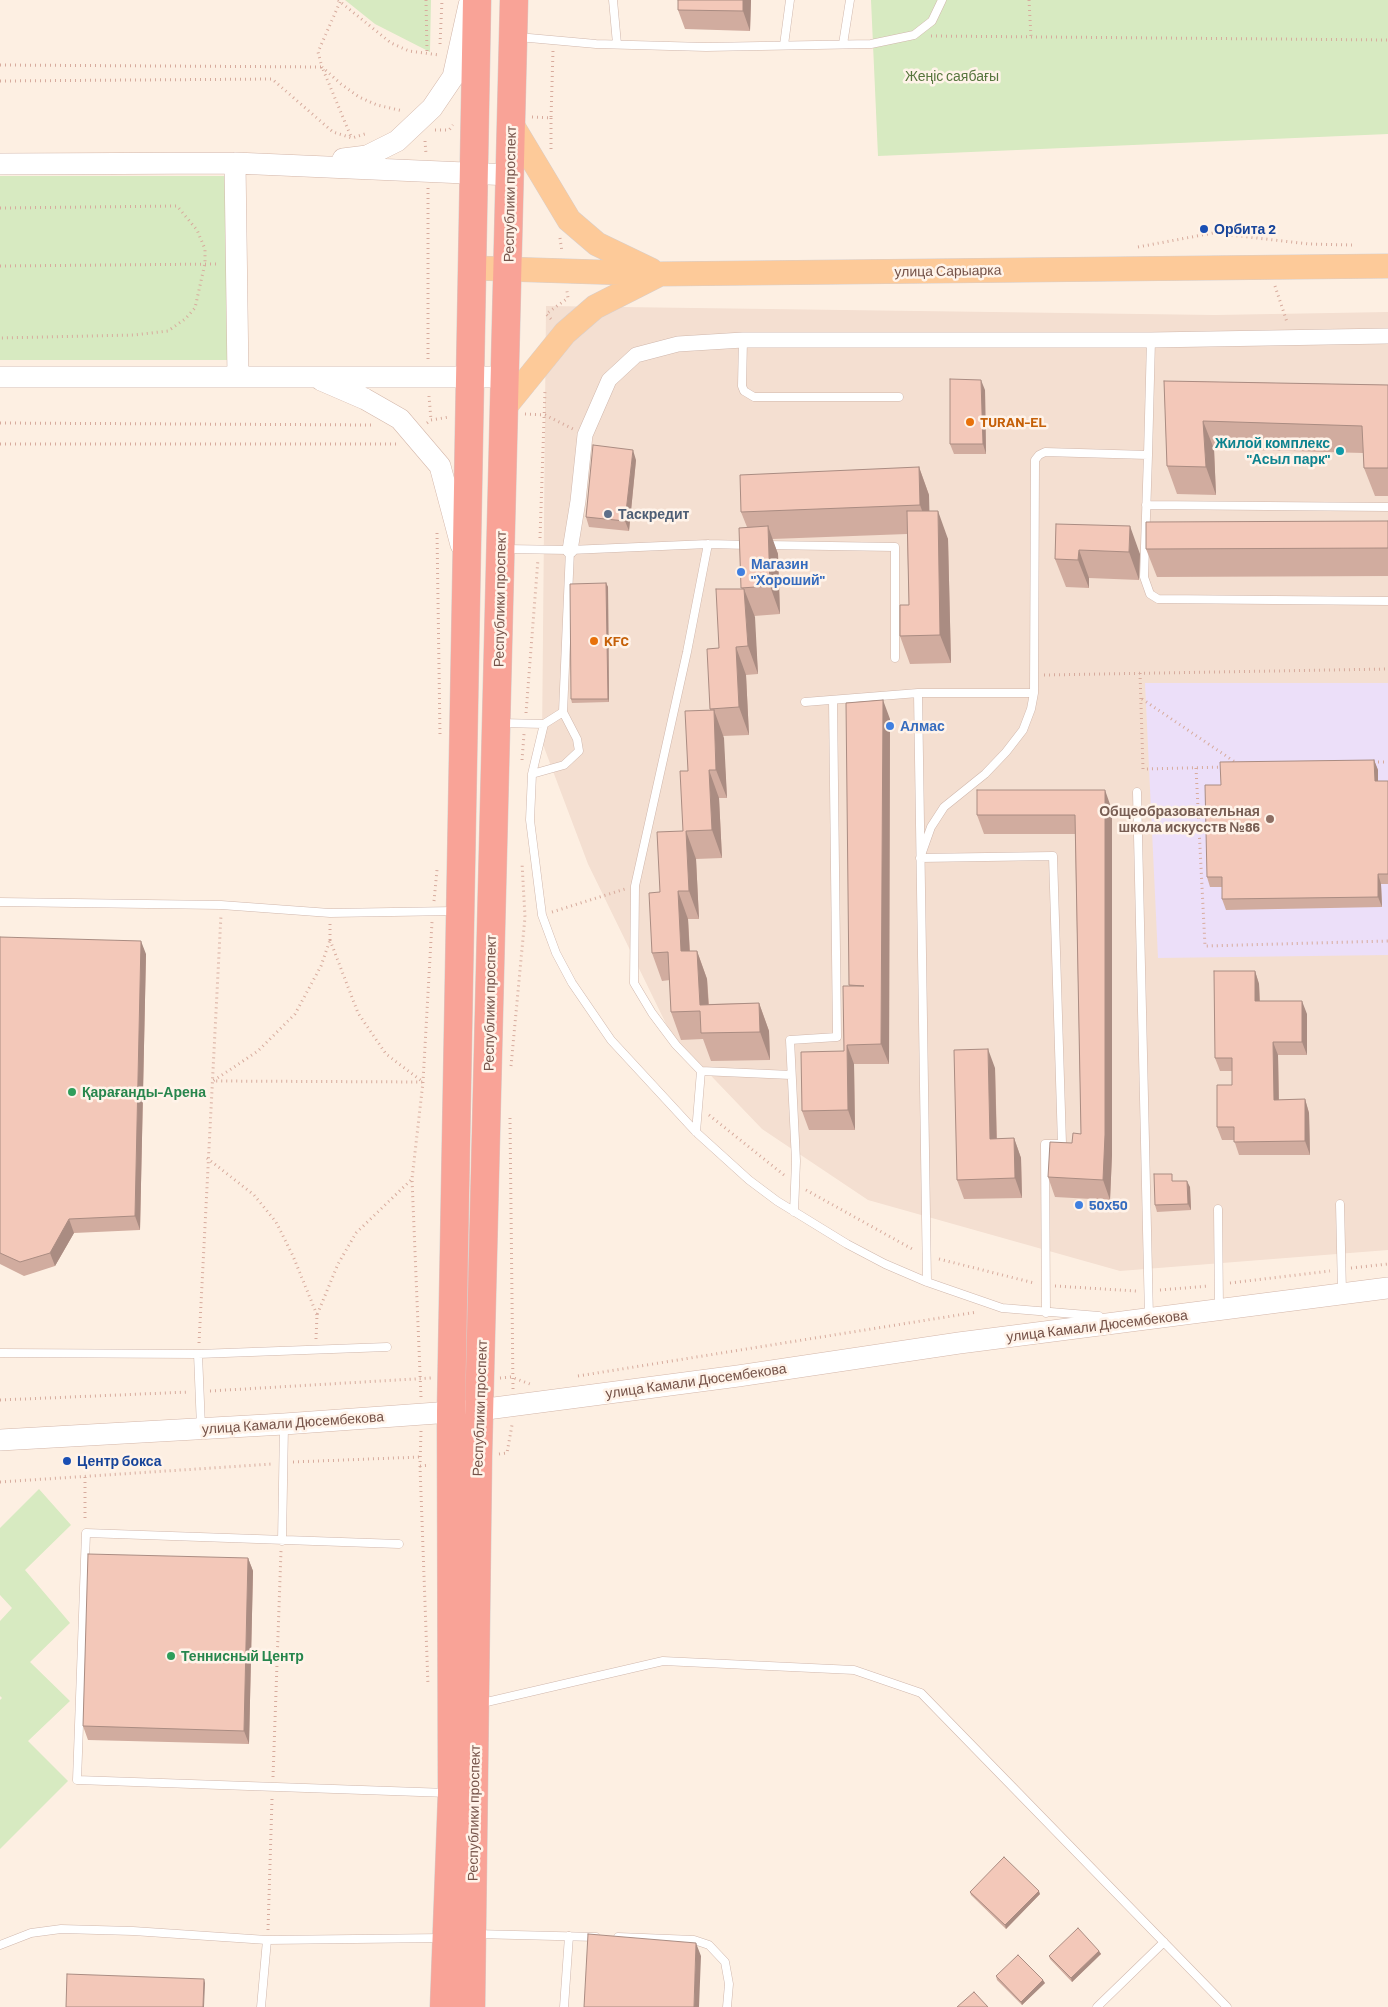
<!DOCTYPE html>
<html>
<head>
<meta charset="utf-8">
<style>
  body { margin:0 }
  canvas { display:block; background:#fdefe2 }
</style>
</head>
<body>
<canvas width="1388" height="2007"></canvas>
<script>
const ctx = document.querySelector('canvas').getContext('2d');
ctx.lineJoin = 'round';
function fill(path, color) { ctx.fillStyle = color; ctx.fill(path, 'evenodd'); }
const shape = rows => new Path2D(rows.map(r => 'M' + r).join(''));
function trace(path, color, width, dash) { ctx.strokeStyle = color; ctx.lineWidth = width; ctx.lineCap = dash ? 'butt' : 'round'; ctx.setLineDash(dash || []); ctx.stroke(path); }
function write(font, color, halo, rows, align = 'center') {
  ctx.font = font + ' Barlow,sans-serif'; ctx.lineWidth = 5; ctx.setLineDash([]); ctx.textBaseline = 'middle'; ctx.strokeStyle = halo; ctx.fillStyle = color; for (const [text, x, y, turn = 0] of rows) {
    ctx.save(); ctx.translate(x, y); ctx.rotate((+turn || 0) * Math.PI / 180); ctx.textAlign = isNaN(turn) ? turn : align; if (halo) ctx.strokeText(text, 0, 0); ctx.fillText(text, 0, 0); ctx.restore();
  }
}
fill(shape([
  [546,306,1215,315,1388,312,1388,1250,1120,1271,868,1200,762,1129,671,1034,588,864,542,742]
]), '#f4dfd1');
fill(shape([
  [1145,683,1388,683,1388,955,1158,958]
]), '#ecdff9');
fill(shape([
  [345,0,431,0,430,52,375,24],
  [871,0,1388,0,1388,134,878,156],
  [0,176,233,176,228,360,0,360],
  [39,1489,71,1525,25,1570,70,1623,30,1662,70,1701,28,1741,68,1781,0,1849,0,1700,2,1698,0,1696,0,1621,12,1608,0,1595,0,1528]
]), '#d7eac1');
const lane = shape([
  [613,0,617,44],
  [518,37,596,44,706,47,871,44,914,35,932,21,942,0],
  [843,44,850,0],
  [784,45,790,0],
  [743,340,742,386,744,391,754,397,899,397],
  [1148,455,1144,577,1150,594,1158,599,1388,601],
  [1146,505,1388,507],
  [766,545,895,547,895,658],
  [506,549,570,550,708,544,749,545],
  [918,693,1034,693,1035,460,1039,455,1045,452,1148,455,1151,340],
  [1034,693,1031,709,1023,730,1006,752,985,774,944,807,931,827,920,858,1053,856,1062,1144,1045,1144,1046,1313],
  [805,702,918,693,927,1282],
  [563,712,577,739,579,751,564,765,532,774,530,820,542,915,556,953,572,983,611,1040,696,1132,749,1180,777,1201,847,1244,885,1264,927,1282,1002,1308,1099,1316],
  [501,723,544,724,563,712,570,550],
  [532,774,544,724],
  [1137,792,1149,1317],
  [0,902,221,905,330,913,455,911],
  [701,1071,791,1075],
  [696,1132,701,1071,676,1045,652,1013,634,983,635,886,687,652,708,544],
  [1340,1204,1342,1292],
  [1218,1209,1219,1307],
  [794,1212,796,1161,790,1040,837,1037,833,700],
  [0,1353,198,1354,387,1347],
  [198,1354,201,1427],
  [282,1541,284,1426],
  [399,1544,86,1533,77,1780,448,1793],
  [478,1704,663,1661,854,1670,921,1693,1227,2007],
  [475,1934,596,1937],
  [618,1937,694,1940,709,1945,725,1962,729,1984,727,2007],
  [0,1945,31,1933,61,1929,133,1931,267,1940,443,1938],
  [261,2007,267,1940],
  [564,2007,569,1936],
  [1097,2007,1164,1942]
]);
const street = shape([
  [570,550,578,501,585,435,609,380,636,355,678,344,743,340,1151,340,1388,336]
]);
const secondary = shape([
  [343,159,367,156,397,141,432,108,453,77,469,5],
  [235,163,238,377],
  [0,164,235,163,511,175],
  [0,377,505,377],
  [321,380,365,399,400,419,440,466,461,545],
  [0,1440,284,1424,479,1410,738,1376,959,1343,1388,1288]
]);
const primary = shape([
  [512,125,569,220,597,244,651,270],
  [474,268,659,274,1388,266],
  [505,407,565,333,595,307,658,275]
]);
const highway = shape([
  [444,2007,452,1793,451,1411,477,0],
  [471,2007,478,1456,514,0]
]);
trace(lane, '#d0b7ac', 9);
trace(street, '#d0b7ac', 16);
trace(secondary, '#d3b6a9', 22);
trace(primary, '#d8cfcc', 25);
trace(highway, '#d8cfcc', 29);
trace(shape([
  [338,0,391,43,409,51,439,55],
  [426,0,427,53],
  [1029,0,1031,37],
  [340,2,318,52,322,67,341,84,359,97,377,105,403,111],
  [931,36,1388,40],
  [440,44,442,0],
  [0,65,322,67,352,139],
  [0,81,272,79,333,132,352,138,368,133],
  [532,117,551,118,553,51],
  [551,118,551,151],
  [435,130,449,130,453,125],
  [425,141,426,154],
  [428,188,428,359],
  [0,208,177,206,197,230,205,249,205,263,195,308,185,319,168,331,134,335,0,338],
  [560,238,562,252],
  [1138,247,1213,233,1309,244,1352,245],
  [0,266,219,264],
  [1275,286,1287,322],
  [551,319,546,314,568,298,567,291],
  [429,396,431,420],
  [525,414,545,415,573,429],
  [0,423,372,425],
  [427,423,431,420,449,417],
  [0,444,396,444],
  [437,533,440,736],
  [540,538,545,390],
  [1140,673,1143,769,1225,767],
  [1044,675,1388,669],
  [1142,699,1238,764],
  [526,713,538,559],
  [522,760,524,734],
  [1373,762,1388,762],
  [1196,768,1205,946,1388,941],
  [434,901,437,870],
  [552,912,625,889],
  [330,940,358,1013,386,1054,423,1082,213,1081,258,1051,295,1014,321,966,330,940],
  [330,940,330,923],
  [511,1066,525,917,522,863],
  [709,1115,784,1175],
  [510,1118,513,1389],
  [207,1158,254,1195,276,1222,293,1256,317,1315],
  [806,1190,914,1250],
  [939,1259,1034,1283],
  [1351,1268,1388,1264],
  [1230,1283,1330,1271],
  [1055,1286,1136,1291],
  [1160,1290,1209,1286],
  [316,1339,317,1315,338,1264,356,1233,412,1179],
  [199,1343,221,915],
  [578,1376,977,1312],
  [500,1378,511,1377,530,1384],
  [210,1391,431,1378],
  [421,1397,412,1179,423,1082,432,922],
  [0,1400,189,1392],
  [421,1431,420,1466,430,1465],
  [499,1454,507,1453,512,1425],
  [293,1462,420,1457],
  [420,1466,428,1685],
  [85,1477,85,1522],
  [0,1482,272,1464],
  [273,1777,281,1551],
  [268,1930,272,1799]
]), '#d7ab9d', 3, [1, 4]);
trace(lane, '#fff', 8);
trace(street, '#fff', 15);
trace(secondary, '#fff', 21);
trace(primary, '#fdca99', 24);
trace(highway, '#f9a397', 28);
fill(shape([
  [751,0,750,31,685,29,678,10],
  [1164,381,1388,385,1388,496,1375,496,1364,468,1363,453,1214,449,1216,495,1177,494,1167,466],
  [985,390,986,454,954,454,950,444],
  [636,460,629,531,589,527,586,517],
  [919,467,929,495,929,511,948,539,951,663,910,664,900,636,909,605,907,534,772,539,778,554,780,614,754,616,758,674,746,675,749,735,723,736,727,798,719,798,722,858,696,859,699,919,688,919,690,951,697,951,707,979,709,1004,759,1003,769,1031,770,1060,711,1061,703,1039,681,1040,671,1012,670,980,662,981,652,953,660,892,683,831,688,771,710,710,710,709,719,648,742,589,747,527,741,512],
  [1388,521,1388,576,1157,577,1146,549],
  [1056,524,1140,554,1139,580,1089,578,1089,588,1066,587,1055,559],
  [606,583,608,587,609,702,572,703,571,699],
  [890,719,889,1064,854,1064,855,1130,809,1130,802,1111,844,1051,850,986,849,985],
  [1374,760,1378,770,1378,781,1388,781,1388,884,1381,884,1382,907,1226,910,1222,899,1222,887,1210,887,1207,877,1221,785],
  [1112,810,1112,1155,1110,1200,1055,1197,1048,1177,1072,1143,1081,1134,1075,834,984,834,977,815],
  [0,937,146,954,140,1230,74,1233,55,1266,24,1276,0,1264],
  [1255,971,1259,984,1260,1001,1307,1014,1307,1055,1278,1055,1279,1100,1305,1099,1309,1113,1310,1155,1239,1155,1234,1140,1222,1140,1217,1127,1232,1085,1232,1071,1220,1071,1215,1058],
  [995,1068,997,1139,1014,1138,1021,1158,1022,1198,964,1199,957,1180],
  [1174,1181,1190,1187,1191,1210,1157,1212,1155,1205],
  [248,1558,253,1571,249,1744,88,1740,83,1726],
  [970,1892,1040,1894,1006,1929,971,1895],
  [1099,1951,1101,1954,1072,1982,1050,1959,1049,1956],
  [996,1976,1045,1983,1022,2005,997,1980]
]), '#d1ac9f');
fill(shape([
  [743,0,751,0,750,31,743,11],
  [981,380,985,390,986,454,983,444],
  [1203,421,1214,449,1216,495,1206,467],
  [633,450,636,460,629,531,625,521],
  [919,467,929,495,930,533,920,505],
  [938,511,948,539,951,663,940,635],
  [768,526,778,554,780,614,770,586],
  [1130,526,1140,554,1139,580,1129,552],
  [1079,550,1089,578,1089,588,1078,560],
  [606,583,608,587,609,702,608,699],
  [744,589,755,617,758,674,748,646],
  [736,647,746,675,749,735,739,707],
  [883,700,890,719,889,1064,881,1044],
  [714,710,724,738,727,798,716,770],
  [1374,760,1378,770,1378,791,1375,781],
  [709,770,719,798,722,858,712,830],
  [1105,790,1112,810,1112,1155,1110,1200,1103,1180],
  [686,831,696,859,699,919,689,891],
  [1378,874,1381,884,1382,907,1378,897],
  [678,891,688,919,691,979,681,951],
  [141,941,146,954,140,1230,135,1216],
  [697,951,707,979,710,1033,700,1005],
  [1255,971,1259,984,1260,1014,1255,1001],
  [1302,1001,1307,1014,1307,1055,1302,1042],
  [759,1003,769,1031,770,1060,760,1032],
  [1273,1042,1278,1055,1279,1113,1274,1100],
  [847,1045,854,1064,855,1130,848,1110],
  [988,1049,995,1068,997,1159,990,1139],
  [1305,1099,1309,1113,1310,1155,1305,1141],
  [1014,1138,1021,1158,1022,1198,1015,1178],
  [1187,1181,1190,1187,1191,1210,1188,1204],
  [69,1219,74,1233,55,1266,50,1253],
  [248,1558,253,1571,249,1744,244,1731],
  [1039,1891,1040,1894,1006,1929,1005,1925],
  [696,1943,701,1956,699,2007,694,2007],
  [1099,1951,1101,1954,1072,1982,1071,1978],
  [204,1979,205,1983,204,2007,203,2007],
  [1043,1980,1045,1983,1022,2005,1021,2002]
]), '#aa8c82');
const building = shape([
  [678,0,743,0,743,11,678,10,678,0],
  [950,379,981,380,983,444,950,444,950,379],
  [1164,381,1388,385,1388,468,1364,468,1362,426,1203,421,1206,467,1167,466,1164,381],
  [593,445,633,450,625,521,586,517,593,445],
  [919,467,920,505,741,512,740,475,919,467],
  [907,511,938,511,940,635,900,636,900,605,909,605,907,511],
  [1388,521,1388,548,1146,549,1146,522,1388,521],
  [1056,524,1130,526,1129,552,1079,550,1078,560,1055,559,1056,524],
  [768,526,770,586,741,588,739,528,768,526],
  [606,583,608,699,571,699,570,584,606,583],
  [716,589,744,589,748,646,736,647,739,707,710,709,707,649,719,648,716,589],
  [883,700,881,1044,847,1045,848,1110,802,1111,801,1052,844,1051,843,986,864,986,849,985,846,703,883,700],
  [714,710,716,770,709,770,712,830,686,831,689,891,678,891,681,951,697,951,700,1005,759,1003,760,1032,701,1033,700,1011,671,1012,668,952,652,953,649,893,660,892,657,832,683,831,680,771,688,771,685,711,714,710],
  [1374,760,1375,781,1388,781,1388,874,1378,874,1378,897,1222,899,1222,877,1207,877,1205,785,1221,785,1220,762,1374,760],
  [977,790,1105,790,1105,1135,1103,1180,1048,1177,1050,1142,1072,1143,1073,1133,1081,1134,1075,815,977,815,977,790],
  [0,937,141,941,135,1216,69,1219,50,1253,20,1262,0,1253,0,937],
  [1214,971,1255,971,1255,1001,1302,1001,1302,1042,1273,1042,1274,1100,1305,1099,1305,1141,1234,1142,1234,1127,1217,1127,1217,1085,1232,1085,1232,1058,1215,1058,1214,971],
  [988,1049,990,1139,1014,1138,1015,1178,957,1180,954,1050,988,1049],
  [1154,1174,1172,1174,1172,1181,1187,1181,1188,1204,1155,1205,1154,1174],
  [88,1554,248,1558,244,1731,83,1726,88,1554],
  [1004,1857,1039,1891,1005,1925,970,1892,1004,1857],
  [1078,1928,1099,1951,1071,1978,1049,1956,1078,1928],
  [588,1934,696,1943,694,2007,584,2007,588,1934],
  [1018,1955,1043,1980,1021,2002,996,1976,1018,1955],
  [67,1974,204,1979,203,2007,66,2007,67,1974],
  [974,1992,988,2007,957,2007,974,1992]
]);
fill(building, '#f3c8b9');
trace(building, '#aa8c82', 1);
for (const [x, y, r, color] of [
  [1204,229,5,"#1a4fb4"],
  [970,422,5,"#e8710a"],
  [1340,451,5,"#0f9aa8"],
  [608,514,5,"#5c6f8a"],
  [741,572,5,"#3f7fe0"],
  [594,641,5,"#e8710a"],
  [890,726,5,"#3f7fe0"],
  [1270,819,5,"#8d6e63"],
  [72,1092,5,"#2e9e5b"],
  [1079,1205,5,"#3f7fe0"],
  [67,1461,5,"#1a4fb4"],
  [171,1656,5,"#2e9e5b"]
]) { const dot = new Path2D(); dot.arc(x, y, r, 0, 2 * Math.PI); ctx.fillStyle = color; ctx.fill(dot); trace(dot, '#fff3e9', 2); }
write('14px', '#56753d', '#fff3e9', [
  ["Жеңіс саябағы",952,76]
]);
write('14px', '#755248', '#fff3e9', [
  ["Республики проспект",510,194,-89],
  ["улица Сарыарка",948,271,-1],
  ["Республики проспект",500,599,-89],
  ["Республики проспект",490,1003,-89],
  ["улица Камали Дюсембекова",1097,1326,-7],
  ["улица Камали Дюсембекова",696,1381,-8],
  ["Республики проспект",480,1408,-88],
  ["улица Камали Дюсембекова",293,1423,-4],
  ["Республики проспект",474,1813,-89]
]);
write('bold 14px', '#164399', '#fff3e9', [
  ["Орбита 2",1214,229],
  ["Центр бокса",77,1461]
], 'left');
write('bold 14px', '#c56008', '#fff3e9', [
  ["TURAN-EL",980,422],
  ["KFC",604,641]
], 'left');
write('bold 14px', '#0d838f', '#fff3e9', [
  ["Жилой комплекс",1330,443],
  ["\"Асыл парк\"",1330,459]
], 'right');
write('bold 14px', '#4e5e75', '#fff3e9', [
  ["Таскредит",618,514]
], 'left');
write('bold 14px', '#366cbe', '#fff3e9', [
  ["Магазин",751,564],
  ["\"Хороший\"",751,580],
  ["Алмас",900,726],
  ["50х50",1089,1205]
], 'left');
write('bold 14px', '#785e54', '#fff3e9', [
  ["Общеобразовательная",1260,811],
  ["школа искусств №86",1260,827]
], 'right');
write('bold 14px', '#27864d', '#fff3e9', [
  ["Қарағанды-Арена",82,1092],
  ["Теннисный Центр",181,1656]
], 'left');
</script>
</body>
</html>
